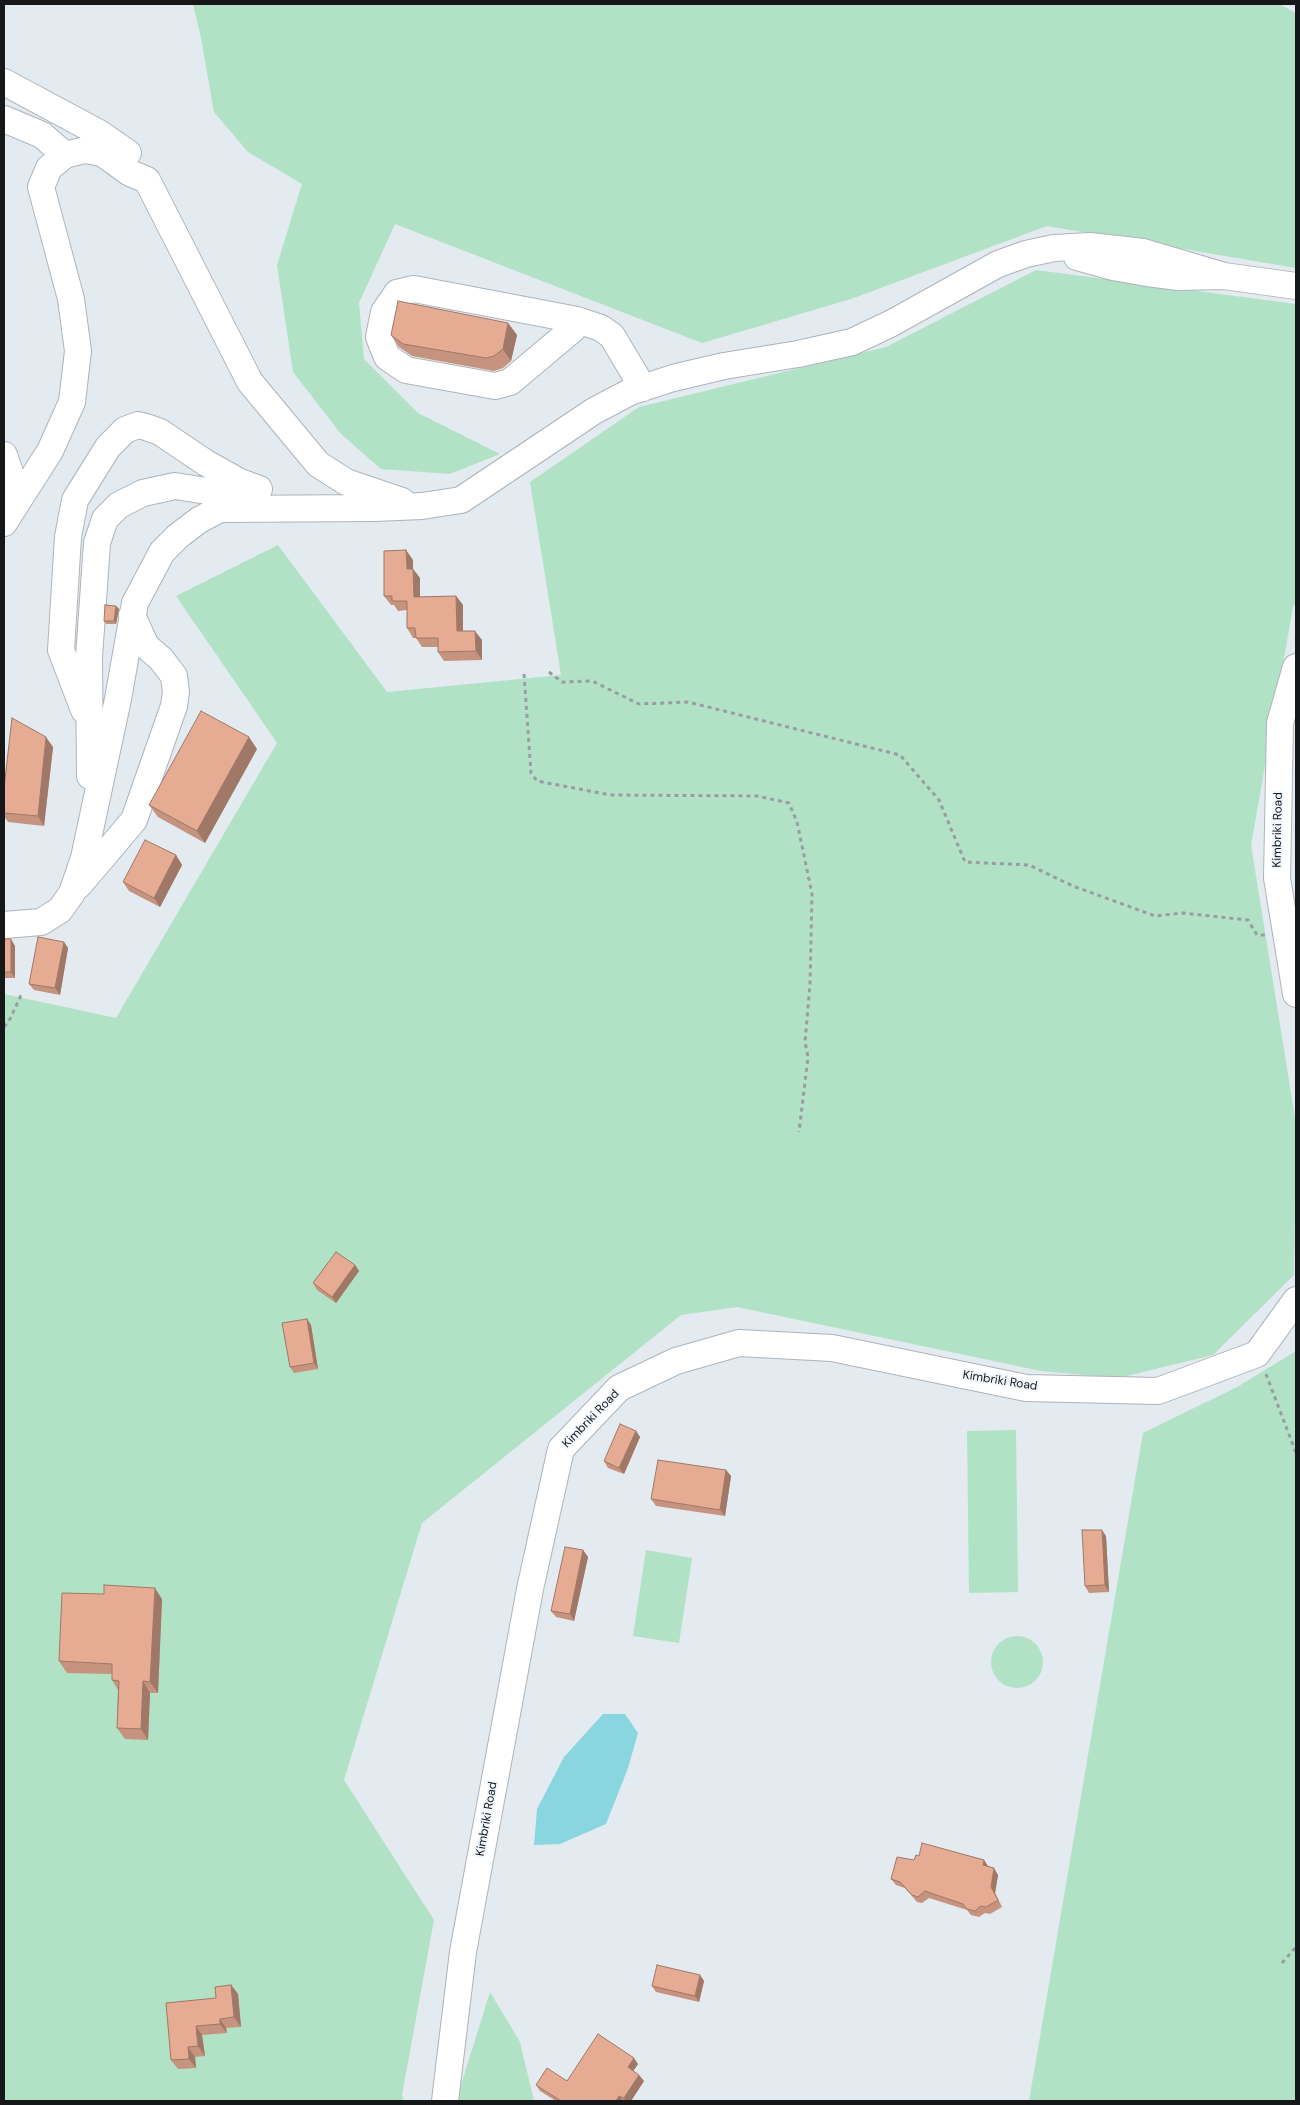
<!DOCTYPE html>
<html>
<head>
<meta charset="utf-8">
<style>
  body { margin:0 }
  #map { position:relative; width:1300px; height:2105px; overflow:hidden; background:#e3eaf0; font-family:"DM Sans",sans-serif }
  canvas { display:block }
  .frame { position:absolute; inset:0; border:5px solid #151719; pointer-events:none }
</style>
</head>
<body>
<div id="map">
<canvas width="1300" height="2105"></canvas>
<div class="frame"></div>
</div>
<script>
const ctx = document.querySelector('canvas').getContext('2d');
ctx.lineJoin = 'round';
function fill(path, color) { ctx.fillStyle = color; ctx.fill(path, 'evenodd'); }
const shape = rows => new Path2D(rows.map(r => 'M' + r).join(''));
function trace(path, color, width, dash) { ctx.strokeStyle = color; ctx.lineWidth = width; ctx.lineCap = dash ? 'butt' : 'round'; ctx.setLineDash(dash || []); ctx.stroke(path); }
function write(font, color, halo, rows, align = 'center') {
  ctx.font = font + ' "DM Sans",sans-serif'; ctx.lineWidth = 4; ctx.setLineDash([]); ctx.textBaseline = 'middle'; ctx.strokeStyle = halo; ctx.fillStyle = color; for (const [text, x, y, turn = 0] of rows) {
    ctx.save(); ctx.translate(x, y); ctx.rotate((+turn || 0) * Math.PI / 180); ctx.textAlign = isNaN(turn) ? turn : align; if (halo) ctx.strokeText(text, 0, 0); ctx.fillText(text, 0, 0); ctx.restore();
  }
}
fill(shape([
  [193,4,1279,4,1296,13,1296,268,1047,226,851,299,702,343,395,224,359,303,364,359,418,413,500,454,450,474,381,469,341,434,293,372,277,265,302,184,248,152,214,112,201,38],
  [1036,270,1296,304,1296,603,1293,607,1251,845,1296,1124,1294,1275,1213,1355,1118,1378,1041,1371,737,1307,681,1315,422,1523,344,1780,434,1920,402,2095,404,2101,4,2101,4,994,116,1018,277,743,176,596,278,545,387,692,561,675,530,482,639,407,886,347],
  [1296,1351,1296,2101,1029,2101,1143,1433,1237,1387],
  [1016,1430,1018,1592,969,1593,967,1431],
  [646,1550,692,1558,679,1643,633,1636],
  '991 1662a26 26 0 1 1 52 0a26 26 0 1 1-52 0Z',
  [490,1992,520,2042,534,2101,456,2101]
]), '#b1e2c6');
fill(shape([
  [603,1714,625,1714,638,1733,628,1768,606,1824,560,1844,534,1845,537,1809,564,1757]
]), '#89d6e0');
const minor = shape([
  [4,82,99,133,128,153],
  [4,119,42,135,65,155],
  [1077,257,1113,267,1147,273,1179,277,1224,276,1296,286],
  [577,320,573,329,510,382,495,386,406,370,387,357,379,337,384,312,397,293,414,289,577,320,601,328,612,336,643,388],
  [4,455,13,481,11,510],
  [4,523,50,451,72,402,78,351,71,299,41,187,49,168,65,155,85,150,102,153,130,173,147,180,250,382,318,464,346,482,402,501],
  [1296,667,1280,723,1277,878,1296,994],
  [84,710,61,650,68,537,75,500,108,447,125,430,138,425,146,427,160,432,206,463,240,482,259,489],
  [90,776,89,657,97,543,105,519,119,505,143,493,175,486,220,493,247,492],
  [79,885,134,820,174,706,176,692,174,676,161,659,146,646,132,615],
  [4,925,41,922,60,910,72,893,84,858,118,699,135,603,162,552,178,536,199,520,220,509,374,508,422,506,461,500,594,411,630,392,673,378,724,366,798,354,852,342,892,323,998,264,1026,254,1054,248,1090,246,1143,252,1224,276],
  [445,2101,463,1952,530,1589,561,1449,619,1388,676,1361,739,1343,832,1348,1026,1388,1158,1391,1257,1354,1296,1300]
]);
trace(minor, '#aeb4ba', 28);
trace(shape([
  [549,672,562,682,592,681,639,704,688,702,900,755,939,800,965,862,1029,865,1073,886,1155,916,1183,913,1248,920,1257,935,1266,935],
  [524,674,531,773,537,781,610,795,757,796,789,803,797,822,812,894,810,984,805,1042,808,1057,799,1132],
  [4,1027,10,1019,21,995],
  [1266,1374,1296,1453],
  [1282,1963,1296,1947]
]), '#979da1', 3, [4, 4]);
trace(minor, '#fff', 26);
fill(shape([
  [508,323,517,335,511,361,503,368,494,371,412,356,399,347,391,335],
  [413,560,413,569,420,578,420,597,456,596,463,605,463,631,482,640,482,660,444,661,438,652,438,647,422,647,416,638,413,638,407,628,407,610,398,611,394,605,391,605,384,596],
  [116,606,119,609,116,624,106,624,104,621],
  [53,747,44,826,8,822,4,816,4,788],
  [257,749,205,843,158,817,149,805],
  [176,855,182,865,160,907,129,891,123,882],
  [4,939,15,946,15,978,4,978],
  [64,942,68,948,60,995,34,990,29,984],
  [355,1265,359,1271,336,1303,317,1290,313,1283],
  [307,1319,311,1325,318,1369,294,1373,290,1367],
  [636,1431,640,1437,624,1474,608,1468,604,1461],
  [726,1470,731,1476,725,1516,656,1506,651,1499],
  [1106,1536,1109,1592,1089,1593,1085,1586],
  [583,1550,588,1557,574,1621,556,1617,551,1611],
  [162,1599,158,1693,150,1693,148,1740,125,1739,117,1728,118,1690,112,1680,112,1674,67,1673,59,1661],
  [919,1856,984,1860,988,1867,998,1875,995,1893,1002,1907,990,1914,985,1913,979,1917,971,1915,967,1910,929,1898,922,1903,917,1902,905,1888,896,1885,891,1879],
  [700,1975,704,1981,699,2002,656,1992,652,1986],
  [231,1985,238,1994,241,2027,226,2028,227,2033,202,2035,205,2056,195,2057,196,2068,178,2069,171,2060,216,1998],
  [638,2064,633,2071,644,2081,631,2101,556,2101,540,2091,536,2085,567,2081]
]), '#c5937e');
fill(shape([
  [508,323,517,335,511,361,503,349],
  [406,550,413,560,413,578,407,569],
  [413,569,420,578,420,606,414,597],
  [456,596,463,605,463,641,457,631],
  [116,606,119,609,116,624,114,621],
  [475,631,482,640,482,660,476,651],
  [46,737,53,747,44,826,38,816],
  [249,737,257,749,205,843,197,831],
  [176,855,182,865,160,907,154,898],
  [11,939,15,946,15,978,11,972],
  [64,942,68,948,60,995,55,988],
  [355,1265,359,1271,336,1303,332,1297],
  [307,1319,311,1325,318,1369,314,1363],
  [636,1431,640,1437,624,1474,619,1468],
  [726,1470,731,1476,725,1516,720,1510],
  [1102,1530,1106,1536,1109,1592,1105,1585],
  [583,1550,588,1557,574,1621,570,1614],
  [155,1588,162,1599,158,1693,150,1682],
  [143,1681,150,1693,148,1740,141,1729],
  [984,1860,988,1866,987,1871,983,1865],
  [994,1868,998,1875,995,1893,1002,1907,991,1887],
  [700,1975,704,1981,699,2002,695,1996],
  [231,1985,238,1994,241,2027,234,2017],
  [220,2019,226,2028,227,2033,220,2024],
  [196,2026,202,2035,205,2056,198,2046],
  [188,2047,195,2057,196,2068,189,2059],
  [634,2058,638,2064,632,2073,628,2067],
  [639,2075,644,2081,631,2101,626,2101,624,2098],
  [619,2096,623,2101,616,2101]
]), '#a07867');
const building = shape([
  [398,301,508,323,503,349,494,356,486,358,403,344,391,335,398,301],
  [406,550,407,569,413,569,414,597,456,596,457,631,475,631,476,651,438,652,438,638,416,638,415,628,407,628,407,601,392,601,392,596,384,596,384,551,406,550],
  [105,605,116,606,114,621,104,621,105,605],
  [201,711,249,737,197,831,149,805,201,711],
  [12,718,46,737,38,816,4,813,4,788,12,718],
  [145,840,176,855,154,898,123,882,145,840],
  [38,937,64,942,55,988,29,984,38,937],
  [4,939,11,939,11,972,4,972,4,939],
  [336,1252,355,1265,332,1297,313,1283,336,1252],
  [307,1319,314,1363,290,1367,282,1323,307,1319],
  [620,1424,636,1431,619,1468,604,1461,620,1424],
  [658,1460,726,1470,720,1510,651,1499,658,1460],
  [1082,1530,1102,1530,1105,1585,1085,1586,1082,1530],
  [565,1547,583,1550,570,1614,551,1611,565,1547],
  [104,1585,155,1588,150,1682,143,1681,141,1729,117,1728,119,1681,112,1680,112,1664,59,1661,62,1593,104,1594,104,1585],
  [922,1843,984,1860,983,1865,994,1868,991,1887,998,1900,986,1907,981,1906,975,1911,967,1909,963,1904,925,1891,918,1897,912,1895,900,1882,891,1879,897,1857,914,1860,916,1855,919,1856,922,1843],
  [657,1965,700,1975,695,1996,652,1986,657,1965],
  [231,1985,234,2017,220,2019,220,2024,196,2026,198,2046,188,2047,189,2059,171,2060,166,2003,216,1998,215,1987,231,1985],
  [598,2034,634,2058,628,2067,639,2075,624,2098,619,2096,616,2101,561,2101,536,2085,547,2068,567,2081,598,2034]
]);
fill(building, '#e5ab93');
trace(building, '#a07867', 1);
write('12px', '#151719', '#f1f7fd', [
  ["Kimbriki Road",1278,830,-89],
  ["Kimbriki Road",1000,1381,9],
  ["Kimbriki Road",591,1419,-46],
  ["Kimbriki Road",487,1819,-80]
]);
</script>
</body>
</html>
